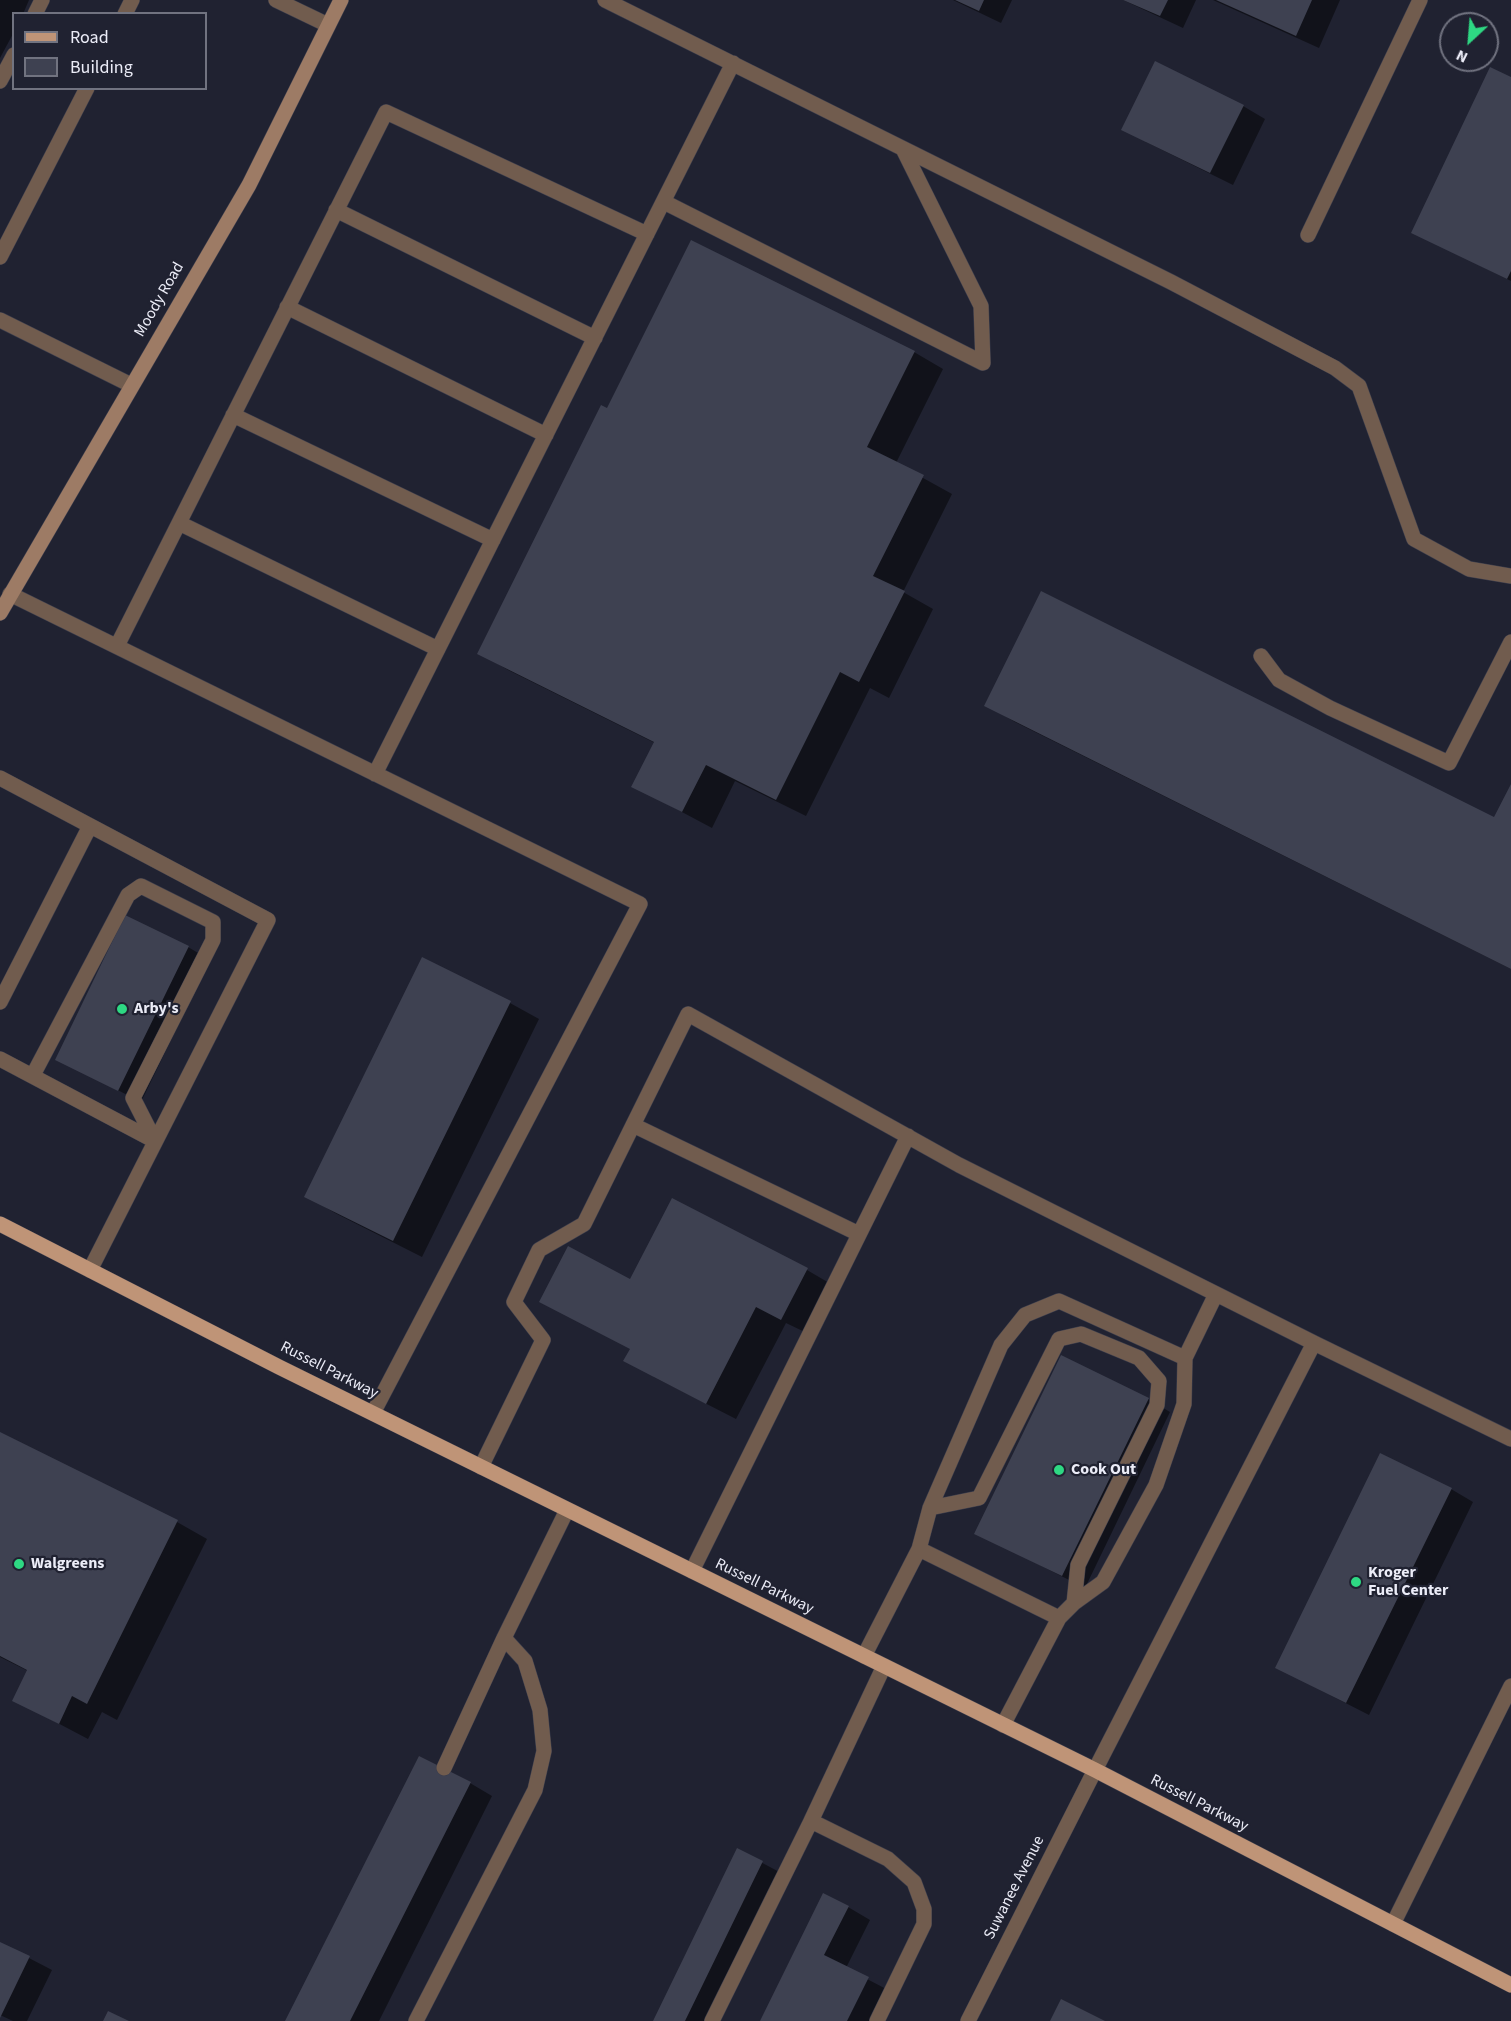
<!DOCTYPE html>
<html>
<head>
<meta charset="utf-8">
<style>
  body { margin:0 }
  #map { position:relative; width:1511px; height:2021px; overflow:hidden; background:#202231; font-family:"Source Sans 3",sans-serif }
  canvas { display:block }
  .legend { position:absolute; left:12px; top:12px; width:195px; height:78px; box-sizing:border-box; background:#202231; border:2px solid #717380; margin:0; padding:8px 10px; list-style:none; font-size:18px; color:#ebecf7 }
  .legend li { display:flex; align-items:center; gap:12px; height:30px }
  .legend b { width:30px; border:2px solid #717380 }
  .north { position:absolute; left:1439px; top:12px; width:60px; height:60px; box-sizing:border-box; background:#202231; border:2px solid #717380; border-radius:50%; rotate:206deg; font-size:16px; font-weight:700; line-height:24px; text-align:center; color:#ebecf7 }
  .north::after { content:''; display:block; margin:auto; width:21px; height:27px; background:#2ed883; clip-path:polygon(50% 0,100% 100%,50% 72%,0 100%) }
</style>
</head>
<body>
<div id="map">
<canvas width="1511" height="2021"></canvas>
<ul class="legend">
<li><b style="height:8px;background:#bf9477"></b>Road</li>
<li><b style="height:16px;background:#3e4151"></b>Building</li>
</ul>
<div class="north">N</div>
</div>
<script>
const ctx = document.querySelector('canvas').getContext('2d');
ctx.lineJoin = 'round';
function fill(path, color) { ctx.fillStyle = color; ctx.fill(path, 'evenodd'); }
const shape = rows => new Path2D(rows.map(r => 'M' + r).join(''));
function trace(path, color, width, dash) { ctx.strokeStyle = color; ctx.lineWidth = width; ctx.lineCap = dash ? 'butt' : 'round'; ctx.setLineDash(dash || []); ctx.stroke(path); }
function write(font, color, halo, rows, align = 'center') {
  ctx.font = font + ' "Source Sans 3",sans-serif'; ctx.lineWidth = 4.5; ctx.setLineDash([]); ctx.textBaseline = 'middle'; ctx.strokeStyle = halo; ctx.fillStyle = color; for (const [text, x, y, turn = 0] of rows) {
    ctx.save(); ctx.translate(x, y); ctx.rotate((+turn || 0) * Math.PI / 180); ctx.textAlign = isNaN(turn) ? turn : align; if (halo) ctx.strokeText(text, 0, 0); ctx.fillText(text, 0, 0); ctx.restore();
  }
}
fill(shape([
  [0,0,29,0,23,14,14,14,14,32,0,58],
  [953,0,1012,0,1001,23],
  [1123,0,1196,0,1183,28],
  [1213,0,1340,0,1319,48],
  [1511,79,1511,281,1413,232],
  [1243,106,1265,119,1233,185,1146,142],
  [914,352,943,369,896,463,952,494,903,592,933,609,889,698,870,688,806,816,735,781,712,828,633,786,655,743,508,670,479,653,608,410],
  [986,705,1495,819,1511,787,1511,969,1015,722],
  [188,947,210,960,141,1102,57,1059],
  [510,1003,539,1019,422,1257,335,1213,306,1196],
  [807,1270,836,1287,811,1335,786,1323,736,1419,654,1377,631,1349,541,1301,630,1281],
  [1148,1399,1170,1412,1085,1588,976,1533],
  [0,1434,177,1522,207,1539,117,1720,102,1712,88,1739,14,1700,28,1671,0,1657],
  [1451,1489,1473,1502,1369,1715,1277,1668],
  [470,1783,492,1796,379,2021,287,2021],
  [738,1850,785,1875,714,2021,655,2021],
  [848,1907,870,1920,846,1968,890,1991,876,2021,762,2021],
  [0,1943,52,1970,27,2021,13,2021,0,2015]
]), '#0007');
fill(shape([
  [955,0,984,0,979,11],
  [1123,0,1168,0,1160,16],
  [1216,0,1312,0,1296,36],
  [1155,61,1244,105,1210,173,1121,130],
  [1490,67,1511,77,1511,271,1507,279,1411,233],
  [691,240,915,351,867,447,924,475,873,576,905,591,859,682,840,672,776,800,706,765,682,812,631,787,654,742,477,654,601,405,607,408],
  [1041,591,1494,817,1511,784,1511,969,984,706],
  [125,915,189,946,118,1091,55,1060],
  [422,957,511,1001,393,1241,304,1197],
  [672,1198,808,1268,781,1320,756,1307,706,1404,623,1361,630,1349,539,1302,568,1246,630,1279],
  [1061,1355,1149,1398,1062,1576,974,1534],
  [0,1432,178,1520,87,1704,72,1696,59,1724,12,1701,27,1670,0,1656],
  [1380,1453,1452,1488,1346,1703,1275,1668],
  [419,1756,471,1782,350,2021,285,2021],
  [737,1848,763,1861,685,2021,653,2021],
  [823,1893,849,1906,824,1955,869,1977,847,2021,760,2021],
  [0,1942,30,1956,0,2018],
  [1061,1999,1105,2021,1050,2021],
  [108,2011,129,2021,103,2021]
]), '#3e4151');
const lane = shape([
  [276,0,328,25],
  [605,0,1171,282,1335,368,1359,386,1414,539,1469,569,1511,576],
  [35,14,42,0],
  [125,14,132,0],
  [0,81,14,55],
  [664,202,983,363,981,306,903,149],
  [336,210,595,338],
  [1308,235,1420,0],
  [0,257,87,88],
  [287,307,546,435],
  [0,320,131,385],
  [233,415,493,540],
  [179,523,438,649],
  [10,594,640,904,373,1413],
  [117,646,386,112,647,234],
  [1261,656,1279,680,1330,708,1449,763,1511,642],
  [375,774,733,63],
  [0,778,268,920,90,1270],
  [0,1002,90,826],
  [0,1059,155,1141],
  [33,1075,128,895,141,886,213,922,213,940,133,1098,155,1141],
  [633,1125,859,1234],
  [481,1467,543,1340,514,1302,539,1250,584,1224,688,1014,959,1165,1314,1343],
  [930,1508,979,1498,1059,1339,1081,1334,1139,1358,1159,1381,1157,1405,1078,1565,1074,1603],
  [919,1549,1059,1618],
  [692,1571,908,1136],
  [864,1656,919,1549,930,1508,1001,1345,1025,1315,1059,1301,1185,1358,1216,1294],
  [1003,1725,1059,1618,1074,1603,1103,1582,1156,1485,1184,1404,1185,1358],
  [444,1768,504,1638,567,1510],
  [1095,1770,1314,1343,1511,1439],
  [811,1821,884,1666],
  [1393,1924,1511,1686],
  [416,2021,535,1790,544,1751,540,1710,525,1661,504,1638],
  [712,2021,811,1821,888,1859,914,1882,924,1909,924,1924,877,2021]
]);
const street = shape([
  [968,2021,1095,1770]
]);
const secondary = shape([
  [0,613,249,185,341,0]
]);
const primary = shape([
  [0,1224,279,1367,1095,1770,1511,1985]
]);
trace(lane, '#3c3e4d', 16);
trace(street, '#3c3e4d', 16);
trace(secondary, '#3c3e4d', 16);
trace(primary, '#3c3e4d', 16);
trace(lane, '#715c4e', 15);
trace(street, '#715c4e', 15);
trace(secondary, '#9d7b65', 15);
trace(primary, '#bf9477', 15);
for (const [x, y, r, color] of [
  [122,1009,6,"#2ed883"],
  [1059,1470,6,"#2ed883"],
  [19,1564,6,"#2ed883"],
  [1356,1582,6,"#2ed883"]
]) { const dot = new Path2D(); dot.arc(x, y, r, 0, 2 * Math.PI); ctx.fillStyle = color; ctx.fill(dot); trace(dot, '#202231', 2); }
write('16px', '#ebecf7', '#202231', [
  ["Moody Road",160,300,-60],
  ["Russell Parkway",329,1371,27],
  ["Russell Parkway",764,1587,26],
  ["Russell Parkway",1199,1804,27],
  ["Suwanee Avenue",1015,1888,-63]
]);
write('bold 16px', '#ebecf7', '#202231', [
  ["Arby's",134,1009],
  ["Cook Out",1071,1470],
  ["Walgreens",31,1564],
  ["Kroger",1368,1573],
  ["Fuel Center",1368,1591]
], 'left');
</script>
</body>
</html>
